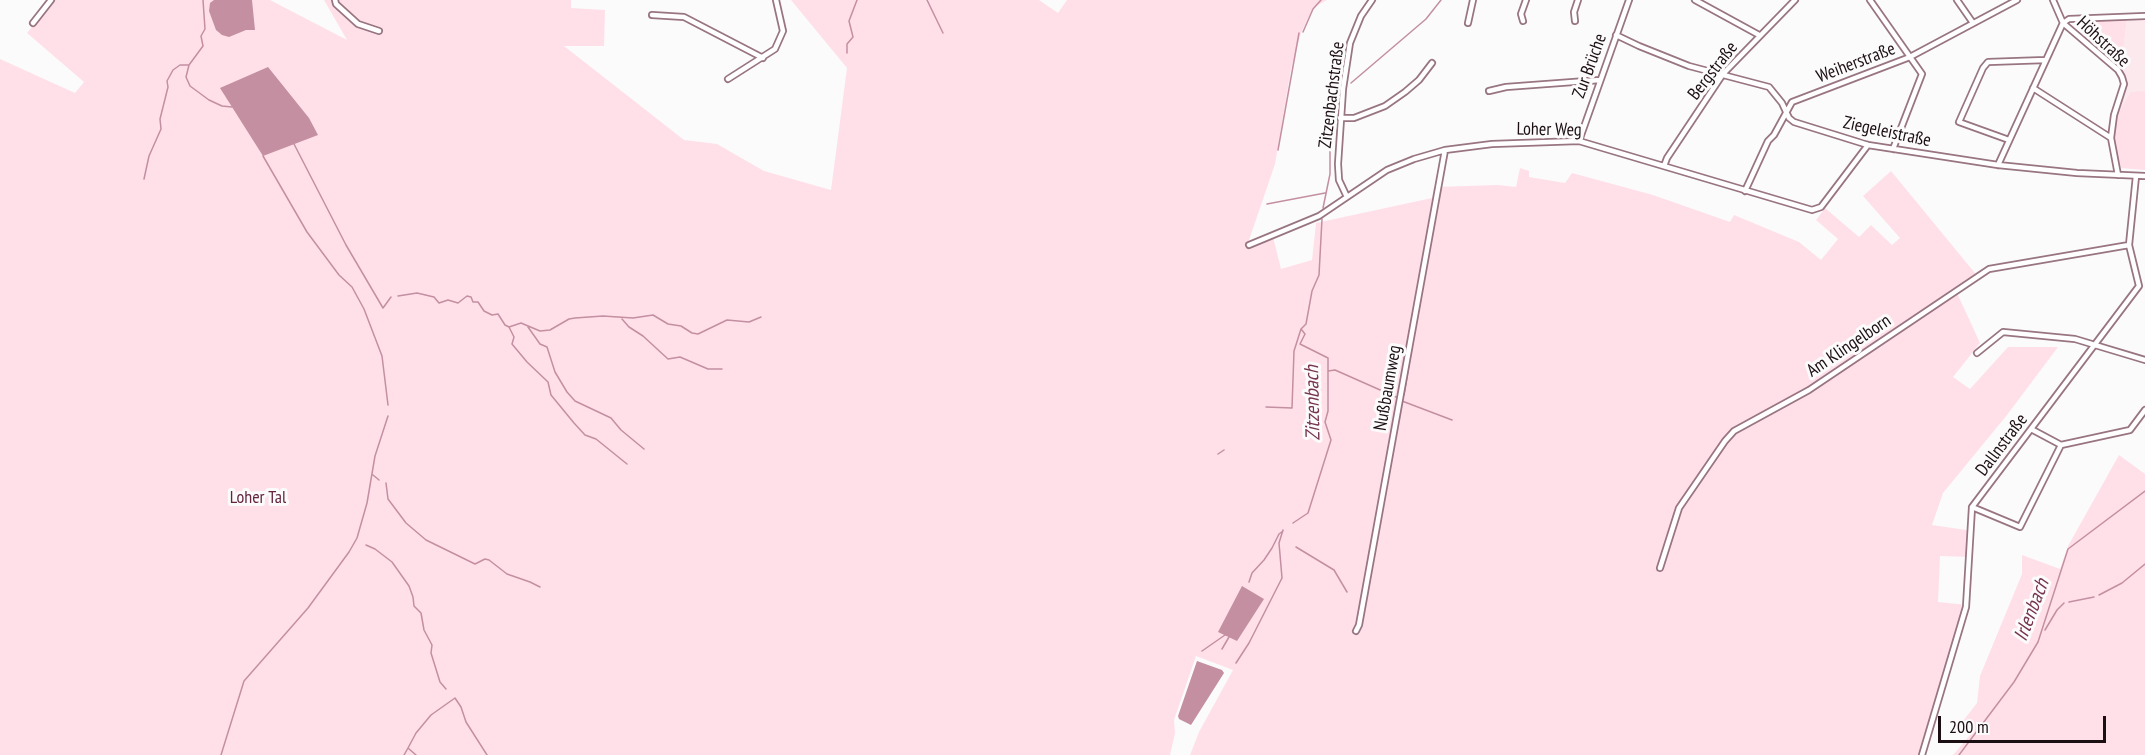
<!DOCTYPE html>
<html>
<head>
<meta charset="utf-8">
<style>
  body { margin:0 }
  #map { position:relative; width:2145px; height:755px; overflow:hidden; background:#fbfbfb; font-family:"PT Sans Narrow",sans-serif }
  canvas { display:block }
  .scale { position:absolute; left:1938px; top:716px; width:168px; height:27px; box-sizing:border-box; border:3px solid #1c0f14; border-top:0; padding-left:8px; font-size:18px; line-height:21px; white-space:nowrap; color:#1c0f14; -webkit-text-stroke:4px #fbfbfb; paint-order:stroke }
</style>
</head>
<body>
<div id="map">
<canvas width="2145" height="755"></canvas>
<div class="scale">200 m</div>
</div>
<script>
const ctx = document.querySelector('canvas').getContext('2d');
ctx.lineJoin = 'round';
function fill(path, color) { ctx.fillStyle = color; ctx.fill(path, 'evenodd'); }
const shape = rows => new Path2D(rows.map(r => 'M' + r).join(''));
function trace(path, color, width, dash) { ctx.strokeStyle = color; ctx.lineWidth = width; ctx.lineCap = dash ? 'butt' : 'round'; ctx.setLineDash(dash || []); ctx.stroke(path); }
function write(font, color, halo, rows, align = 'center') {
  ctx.font = font + ' "PT Sans Narrow",sans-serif'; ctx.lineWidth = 6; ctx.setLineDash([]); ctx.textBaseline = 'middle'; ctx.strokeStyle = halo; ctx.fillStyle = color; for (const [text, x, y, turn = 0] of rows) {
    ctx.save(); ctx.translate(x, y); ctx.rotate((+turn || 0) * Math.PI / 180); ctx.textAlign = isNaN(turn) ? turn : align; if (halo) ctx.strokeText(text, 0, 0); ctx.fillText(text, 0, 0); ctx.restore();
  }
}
fill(shape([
  [2127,20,2145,20,2145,91,2131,93,2116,116,2127,83,2121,67]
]), '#fce9ee');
fill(shape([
  [54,0,270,0,347,40,324,0,571,0,571,8,605,10,604,46,564,46,684,140,717,144,764,171,831,190,847,68,791,0,1039,0,1058,13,1067,0,1327,0,1313,8,1301,33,1291,69,1275,164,1247,246,1273,237,1281,269,1312,260,1316,223,1432,198,1434,187,1498,185,1516,187,1520,168,1529,171,1529,177,1565,183,1572,173,1653,195,1730,222,1734,215,1799,242,1821,260,1838,239,1816,220,1825,208,1859,237,1871,225,1892,245,1900,238,1863,196,1891,171,1979,278,1957,293,1980,343,1953,377,1970,389,2008,347,2058,347,2007,415,1943,493,1932,525,1973,531,1971,557,1940,556,1938,602,1968,605,1925,755,1190,755,1199,732,1233,670,1196,656,1174,720,1175,733,1170,755,0,755,0,59,75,93,84,82,27,33],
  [2127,20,2121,67,2083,36,2084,21],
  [2145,91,2145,170,2121,168,2113,137,2116,116,2131,92],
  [2119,455,2145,474,2145,755,1953,755,1970,735,1959,726,1977,703,1980,676,2022,574,2022,555,2060,569,2068,546]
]), '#ffe0e9');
fill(shape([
  [214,0,252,0,255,30,246,30,229,37,222,35,216,30,209,11,210,3],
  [268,67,309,118,318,135,263,156,220,88],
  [1242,586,1264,599,1237,641,1218,632],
  [1197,661,1222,670,1224,673,1191,725,1179,719,1178,716]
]), '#c38fa1');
trace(shape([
  [927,0,943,33],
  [1303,32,1313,9,1321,0],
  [847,53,847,44,853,37,849,21,857,0],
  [189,65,186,77,190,86,209,100,222,106,232,107],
  [1351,83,1426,19,1441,0],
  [294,144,346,245,383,308,391,297],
  [1278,150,1299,33],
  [263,156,307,232,339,275,352,287,364,309,382,356,388,405],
  [144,179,149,156,161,129,160,119,168,87,167,81,173,70,180,65,189,65,203,46,201,36,205,29,203,0],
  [1267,204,1325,193],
  [1323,208,1330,174,1330,141,1335,98],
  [398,296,417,293,434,297,439,303,448,300,458,303,467,296,471,297,473,302,478,302,484,311,492,315,498,314,505,325,509,327,521,323,540,331,550,330,569,319,575,318,603,316,633,318,653,315,668,324,681,326,692,333,698,334,727,320,749,322,761,317],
  [622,319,629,327,643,336,668,359,680,357,708,369,722,369],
  [509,327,514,337,512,344,527,362,548,382,551,395,574,423,585,435,596,439,627,464],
  [528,327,540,344,547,347,555,372,567,392,575,401,611,418,621,430,644,449],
  [1328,371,1335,370,1396,397],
  [1404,395,1414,334],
  [1266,407,1292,408,1294,351,1301,329],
  [1218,454,1224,450],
  [1390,465,1402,401,1452,420],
  [373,475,379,480],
  [386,483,388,499,406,523,426,540,475,564,485,559,489,560,507,574,530,582,540,587],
  [1293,523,1308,513,1331,440,1325,422,1328,411,1328,358,1300,344,1305,334,1301,329,1306,324,1312,291,1319,275,1322,219],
  [366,545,375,549,392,562,409,586,413,597,414,606,421,613,424,630,432,645,431,653,440,682,446,689],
  [1296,547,1334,570,1347,592],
  [1249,582,1252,573,1264,560,1272,548,1279,534,1283,531],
  [2099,595,2122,583,2145,564],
  [2069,602,2094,597],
  [2045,630,2057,610,2064,603],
  [1222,649,1229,637],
  [1202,651,1225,635],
  [1236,663,1249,643,1282,578,1279,543,1283,530],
  [221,755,244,681,308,608,349,552,357,538,367,503,375,456,388,416],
  [404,755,408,748],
  [416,755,408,748,416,733,431,715,455,698,461,707,466,722,487,755],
  [1959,755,2014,682,2038,642,2068,549,2145,491]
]), '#c38fa1', 1.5);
const street = shape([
  [335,0,336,4,358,24,379,31],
  [1695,0,1759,35],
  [1870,0,1922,74,1893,149],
  [1957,0,1973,23],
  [2053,0,2063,23,2118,70,2122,77,2124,84,2114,115,2111,138,2118,175],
  [652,15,684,17,763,58],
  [1523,21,1521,14,1526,0],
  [1575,21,1574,12,1578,0],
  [33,23,51,0],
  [1468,23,1473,0],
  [1616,35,1639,46,1689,66,1769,87,1782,103,1789,118,1794,122,1868,145,1998,165,2077,173,2145,176],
  [728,79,775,49,783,31,776,0],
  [2033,88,2111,138],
  [1489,91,1506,87,1600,80],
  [1340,118,1354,118,1385,106,1405,92,1419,80,1432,63],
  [2009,140,1959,122,1983,68,1988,62,2046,60],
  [1579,141,1629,0],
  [1998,165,2063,23,2069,19,2145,16],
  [1664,166,1667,158,1723,74,1795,0],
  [1745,191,1768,141,1774,135,1792,102,1910,57,2017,0],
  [1347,197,1339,180,1338,164,1343,89,1350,43,1361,16,1372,0],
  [1249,245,1319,216,1387,170,1414,159,1445,150,1492,144,1579,141,1812,210,1821,207,1868,145],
  [1977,353,2003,332,2075,339,2145,360],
  [2031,429,2061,445,2130,430,2145,410],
  [1972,507,2020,527,2061,445],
  [1660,568,1679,508,1725,441,1734,431,1809,390,1989,269,2129,245],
  [1356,631,1359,625,1445,150],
  [1922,755,1966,607,1972,507,2139,286,2129,245,2136,176]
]);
trace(street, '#987581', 8);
trace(street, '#fff', 4.5);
write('18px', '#1c0f14', '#fbfbfb', [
  ["Höhstraße",2103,42,43],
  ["Weiherstraße",1856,63,-21],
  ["Zur Brüche",1590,66,-70],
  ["Bergstraße",1713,71,-52],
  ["Zitzenbachstraße",1332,95,-83],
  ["Loher Weg",1549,130,1],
  ["Ziegeleistraße",1887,132,12],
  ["Am Klingelborn",1849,346,-34],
  ["Nußbaumweg",1388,388,-80],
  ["Dallnstraße",2002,445,-53]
]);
write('18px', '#65253f', '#fbfbfb', [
  ["Loher Tal",258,498]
]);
write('italic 20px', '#76344e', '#fbfbfb', [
  ["Zitzenbach",1313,403,-91],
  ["Irlenbach",2032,610,-69]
]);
</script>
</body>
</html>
